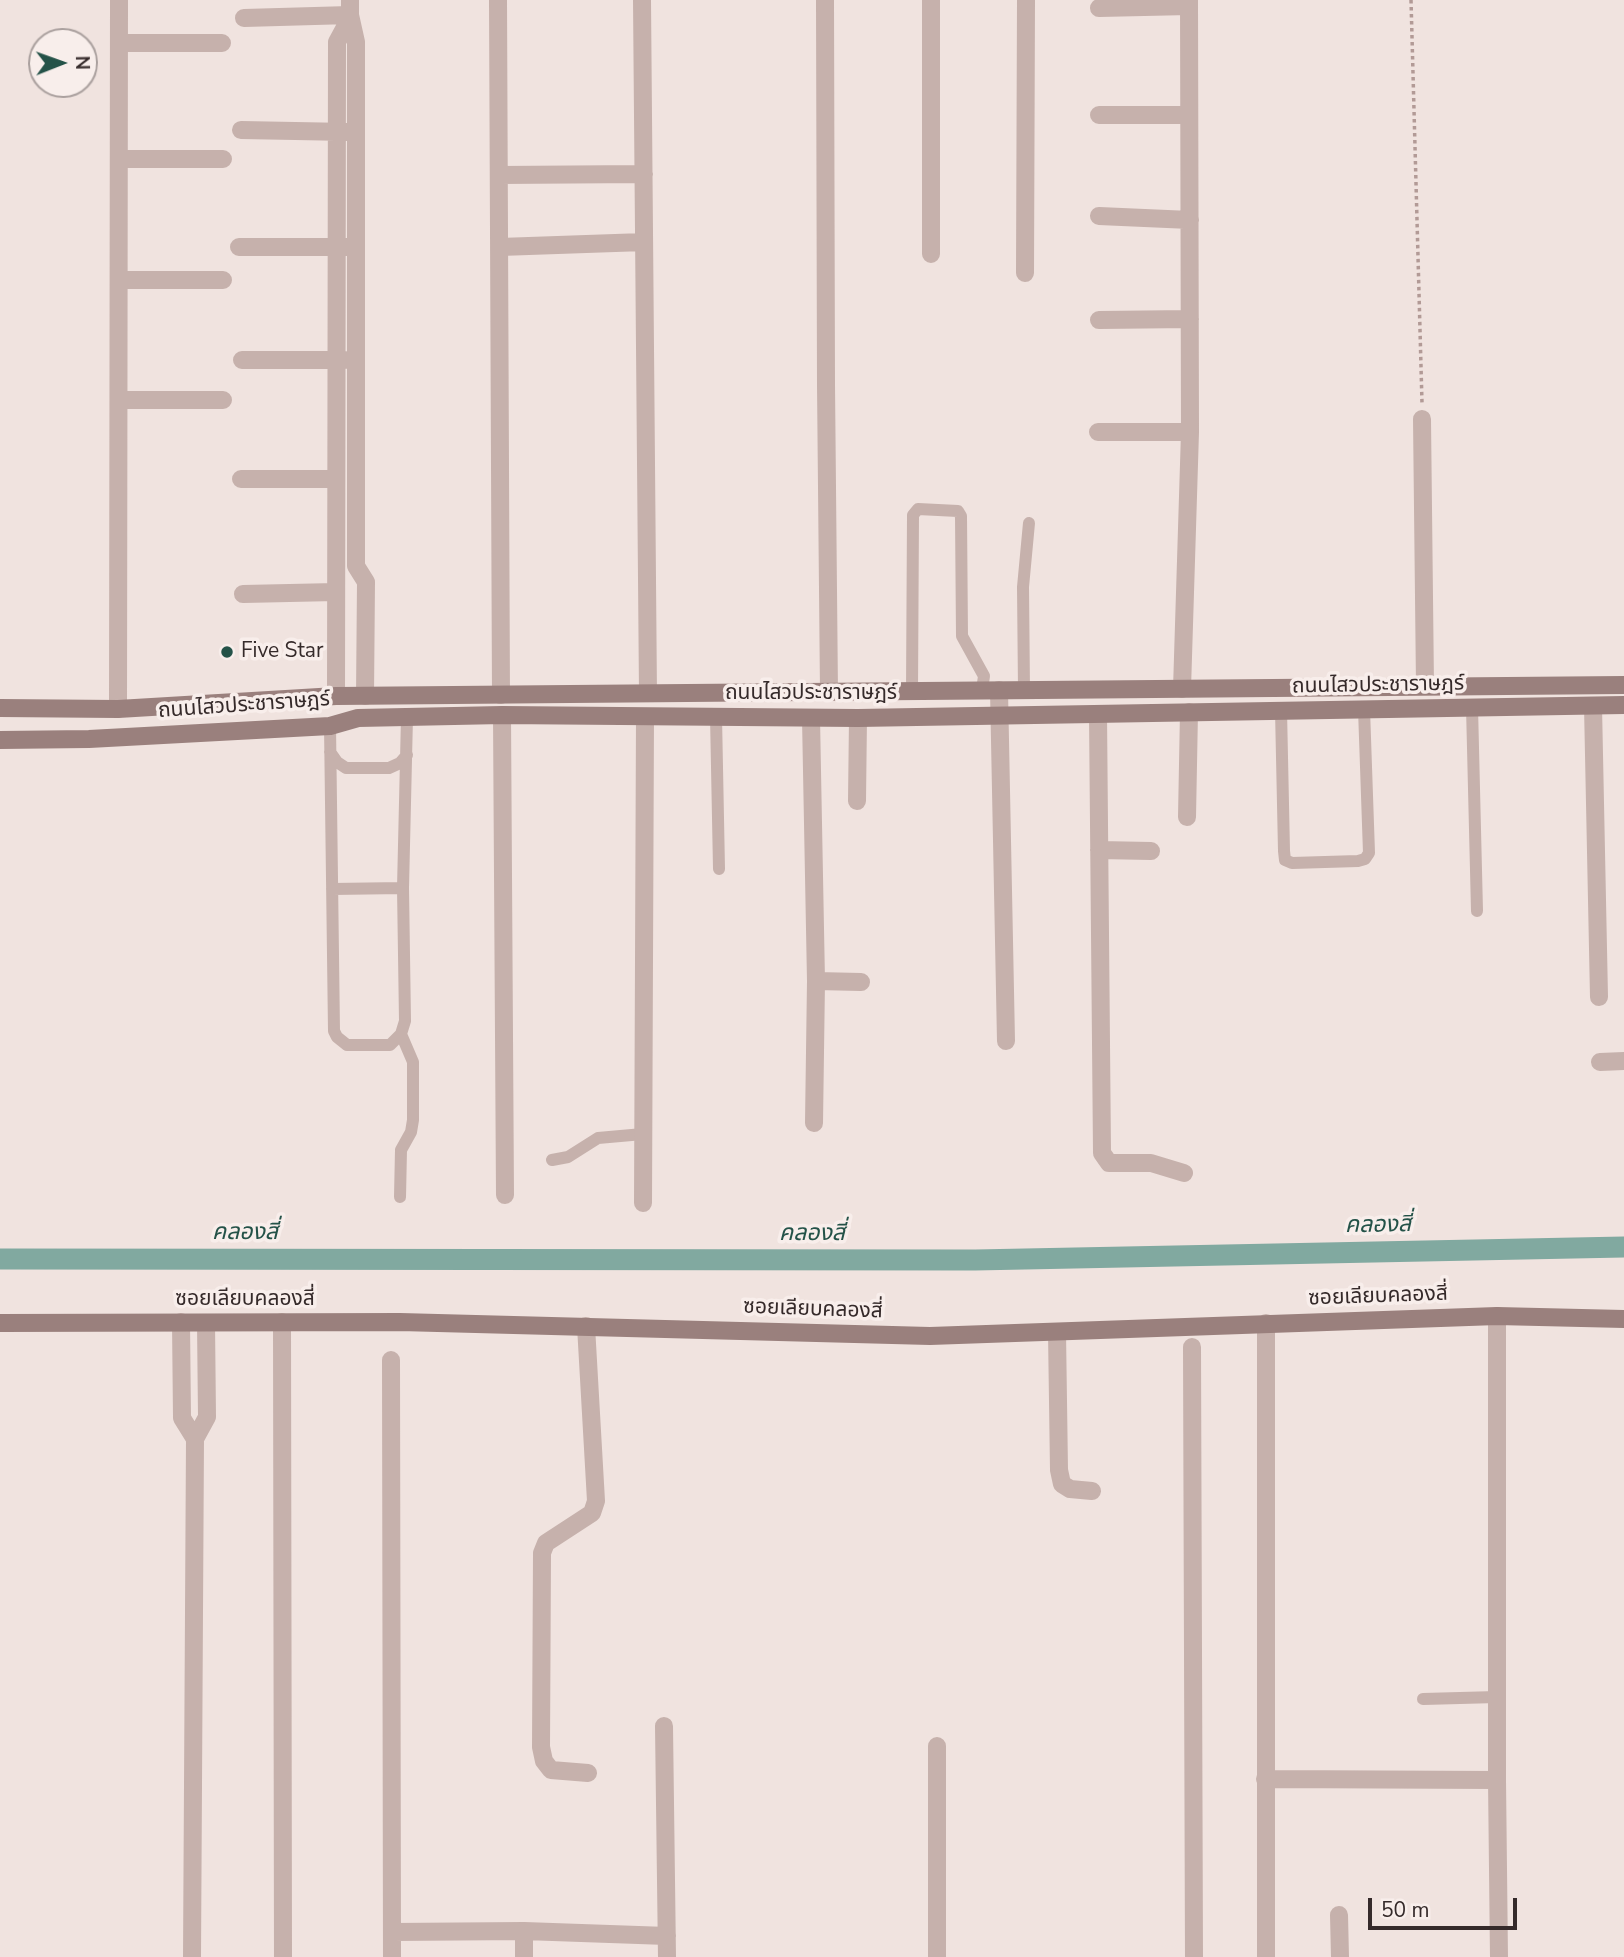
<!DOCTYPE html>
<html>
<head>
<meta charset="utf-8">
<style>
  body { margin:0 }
  #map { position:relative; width:1624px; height:1957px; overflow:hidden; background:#f0e3df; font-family:"Nunito Sans",sans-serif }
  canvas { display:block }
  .north { position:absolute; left:28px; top:28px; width:70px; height:70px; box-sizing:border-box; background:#f8eeeb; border:2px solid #aaa09e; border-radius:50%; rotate:89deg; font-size:19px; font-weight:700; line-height:28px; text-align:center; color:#352a2a }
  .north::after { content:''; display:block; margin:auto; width:24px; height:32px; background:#245248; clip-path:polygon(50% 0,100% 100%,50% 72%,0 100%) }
  .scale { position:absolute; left:1368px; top:1898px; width:149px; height:32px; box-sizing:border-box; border:4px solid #352a2a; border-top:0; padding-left:9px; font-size:21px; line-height:24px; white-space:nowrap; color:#352a2a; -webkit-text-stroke:5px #f8eeeb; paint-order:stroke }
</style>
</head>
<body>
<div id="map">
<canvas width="1624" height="1957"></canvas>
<div class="north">N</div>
<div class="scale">50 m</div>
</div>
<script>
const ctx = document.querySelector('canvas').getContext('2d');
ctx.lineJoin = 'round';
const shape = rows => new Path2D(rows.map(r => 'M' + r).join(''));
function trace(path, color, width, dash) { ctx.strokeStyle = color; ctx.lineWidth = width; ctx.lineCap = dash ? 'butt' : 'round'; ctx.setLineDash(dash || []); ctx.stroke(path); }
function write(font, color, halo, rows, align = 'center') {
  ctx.font = font + ' "Nunito Sans","Noto Sans Thai",sans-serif'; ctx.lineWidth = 7; ctx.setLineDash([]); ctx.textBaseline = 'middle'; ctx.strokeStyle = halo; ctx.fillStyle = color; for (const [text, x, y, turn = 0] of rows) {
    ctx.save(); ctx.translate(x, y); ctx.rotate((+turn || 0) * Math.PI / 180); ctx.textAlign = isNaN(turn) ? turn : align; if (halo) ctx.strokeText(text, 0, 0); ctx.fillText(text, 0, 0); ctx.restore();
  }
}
trace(shape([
  [0,1259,975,1260,1624,1247]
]), '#81a9a0', 21);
trace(shape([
  [1411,0,1422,403]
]), '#b29a96', 3.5, [3.5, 3.5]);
trace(shape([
  [1024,690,1023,587,1029,523],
  [912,691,913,515,918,509,958,511,961,516,962,636,984,676,982,690],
  [1472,707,1477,911],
  [1281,710,1284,851,1285,860,1292,863,1358,861,1365,859,1369,853,1364,709],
  [716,716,719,869],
  [330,726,334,1031,337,1037,347,1045,390,1045,401,1034,405,1021,403,888,407,717],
  [330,752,337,762,346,768,389,768,400,763,407,755],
  [332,889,403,888],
  [552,1160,568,1157,598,1138,643,1134],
  [400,1197,401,1150,411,1132,413,1120,413,1062,401,1034],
  [1423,1699,1497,1697]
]), '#c6b1ac', 12);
trace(shape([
  [350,0,350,15,356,42,356,566,366,582,365,696],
  [498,0,501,695],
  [642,0,648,693],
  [825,0,826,385,829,692],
  [1099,8,1189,6],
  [244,18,350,15],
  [119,43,222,43],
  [1099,115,1188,115],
  [241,130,349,132],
  [119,159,223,159],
  [499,175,644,174],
  [1099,216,1190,220],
  [239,247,349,247],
  [500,247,644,242],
  [931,254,931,0],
  [1025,273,1026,0],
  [119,280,223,280],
  [1099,320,1190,319],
  [242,360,345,360],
  [120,400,223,400],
  [1422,419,1425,686],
  [1098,432,1190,432],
  [241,479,336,479],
  [243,594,336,592],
  [1182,689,1190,432,1189,0],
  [999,690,1006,1041],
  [336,696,337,42,350,18],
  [1593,706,1599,997],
  [118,709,119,0],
  [1098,714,1102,1153,1109,1163,1151,1163,1184,1173],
  [502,715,505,1195],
  [811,718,816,981,814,1123],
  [857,801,858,718],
  [1187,817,1189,712],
  [1099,850,1151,851],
  [816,981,861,982],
  [1600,1062,1624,1061],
  [643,1203,645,717],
  [1497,1316,1497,1780,1499,1957],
  [181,1322,182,1418,195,1439,207,1417,206,1323],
  [282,1322,283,1957],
  [1266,1323,1266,1957],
  [586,1326,596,1501,592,1513,546,1543,542,1553,541,1747,544,1761,551,1770,588,1773],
  [1057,1332,1059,1470,1062,1484,1070,1489,1092,1491],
  [1192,1347,1194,1957],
  [391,1360,392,1957],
  [664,1726,667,1957],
  [1265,1779,1497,1780],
  [1339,1915,1340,1957],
  [392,1932,524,1931,667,1936],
  [192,1957,195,1439],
  [524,1957,524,1931],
  [937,1957,937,1746]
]), '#c6b1ac', 18);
trace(shape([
  [0,708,118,709,336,696,1624,685],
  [0,740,89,739,330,726,358,718,502,715,858,718,1624,705],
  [0,1323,400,1322,930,1336,1497,1316,1624,1319]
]), '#9a807d', 18);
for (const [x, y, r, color] of [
  [227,652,7,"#245248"]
]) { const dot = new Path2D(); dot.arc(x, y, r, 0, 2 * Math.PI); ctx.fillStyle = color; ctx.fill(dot); trace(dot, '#f8eeeb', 2.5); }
write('21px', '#352a2a', '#f8eeeb', [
  ["Five Star",241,652]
], 'left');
write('21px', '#352a2a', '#f8eeeb', [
  ["ถนนไสวประชาราษฎร์",1378,686,-1],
  ["ถนนไสวประชาราษฎร์",811,694],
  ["ถนนไสวประชาราษฎร์",244,706,-4],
  ["ซอยเลียบคลองสี่",1378,1297,-2],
  ["ซอยเลียบคลองสี่",245,1300],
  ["ซอยเลียบคลองสี่",813,1310,2]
]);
write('italic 23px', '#245248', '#f8eeeb', [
  ["คลองสี่",1378,1226,-1],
  ["คลองสี่",245,1233],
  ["คลองสี่",812,1234]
]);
</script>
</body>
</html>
